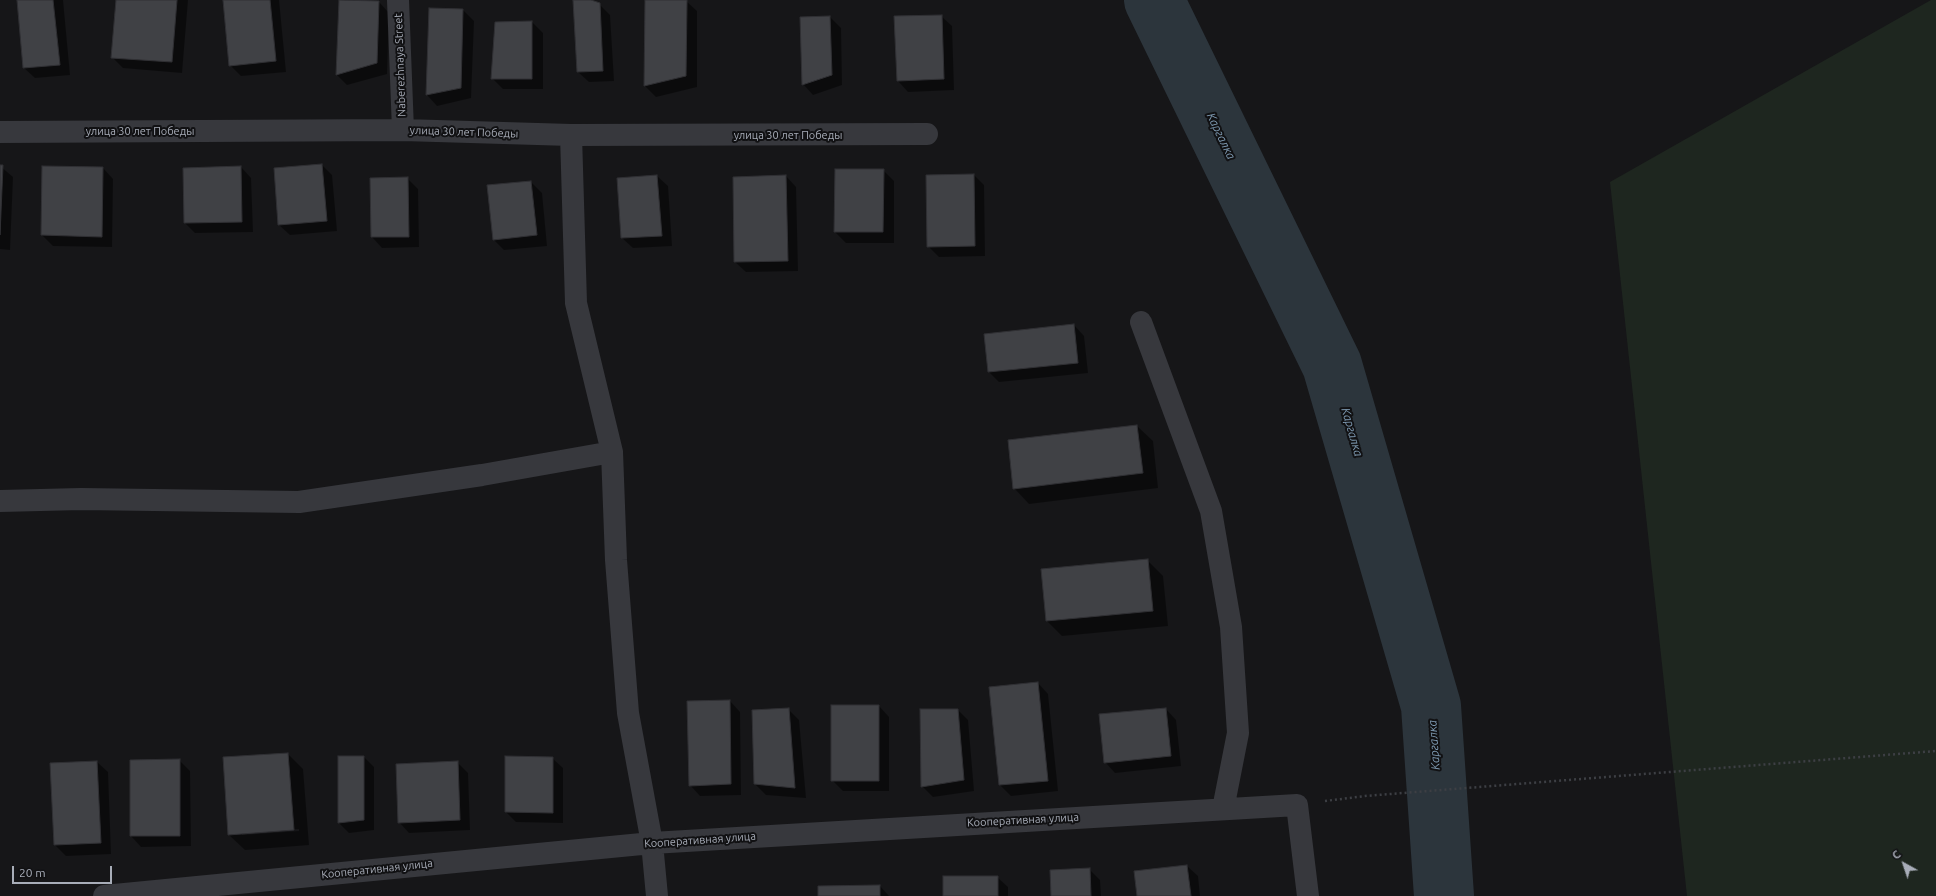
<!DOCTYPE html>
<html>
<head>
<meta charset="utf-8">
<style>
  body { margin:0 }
  #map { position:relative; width:1936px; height:896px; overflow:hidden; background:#161618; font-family:Ubuntu,sans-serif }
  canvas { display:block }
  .north { position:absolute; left:1884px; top:844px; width:40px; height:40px; -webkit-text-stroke:3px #111113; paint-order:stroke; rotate:320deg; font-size:11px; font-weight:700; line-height:16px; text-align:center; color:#a8adb8 }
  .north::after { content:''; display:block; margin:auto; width:14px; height:18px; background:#a8adb8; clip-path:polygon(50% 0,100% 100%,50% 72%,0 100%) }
  .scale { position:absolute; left:12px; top:866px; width:100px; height:18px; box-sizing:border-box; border:2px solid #a8adb8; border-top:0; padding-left:5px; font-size:12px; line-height:14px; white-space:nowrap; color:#a8adb8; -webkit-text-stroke:3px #111113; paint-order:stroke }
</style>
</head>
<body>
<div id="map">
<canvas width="1936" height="896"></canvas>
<div class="north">С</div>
<div class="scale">20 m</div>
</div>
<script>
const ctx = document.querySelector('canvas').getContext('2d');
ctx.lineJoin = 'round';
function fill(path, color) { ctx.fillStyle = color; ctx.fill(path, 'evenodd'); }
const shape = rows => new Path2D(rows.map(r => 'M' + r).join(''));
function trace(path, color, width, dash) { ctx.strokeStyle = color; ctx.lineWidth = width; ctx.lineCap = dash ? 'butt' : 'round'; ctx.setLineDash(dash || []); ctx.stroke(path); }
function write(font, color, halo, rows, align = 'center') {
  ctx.font = font + ' Ubuntu,sans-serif'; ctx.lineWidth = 4; ctx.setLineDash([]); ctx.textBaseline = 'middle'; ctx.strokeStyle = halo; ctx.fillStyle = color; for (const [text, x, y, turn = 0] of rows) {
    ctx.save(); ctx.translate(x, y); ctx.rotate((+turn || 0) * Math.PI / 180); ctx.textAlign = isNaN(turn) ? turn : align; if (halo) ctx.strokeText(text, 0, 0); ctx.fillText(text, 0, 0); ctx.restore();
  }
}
fill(shape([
  [1931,0,1936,0,1936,896,1687,896,1610,182]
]), '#1e261f');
fill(shape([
  [18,0,63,0,70,75,35,78,24,68],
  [117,0,188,0,182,73,123,68,112,57],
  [224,0,279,0,286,72,241,76,230,65],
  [340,0,379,2,389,13,387,74,347,85,337,75],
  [574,0,588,0,599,4,610,15,614,81,589,82,578,72],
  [646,1,686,1,697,11,697,87,656,97,645,86],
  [430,9,463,10,474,21,471,98,437,106,427,95],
  [941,16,952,26,954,90,908,92,898,81],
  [830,17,841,28,842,85,813,95,803,84],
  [532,22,543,33,543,89,503,89,492,78],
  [322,165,332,175,337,231,290,235,279,225],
  [0,166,13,177,10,250,0,249],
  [241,167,251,178,253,232,195,233,185,223],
  [103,168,113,179,112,247,53,246,42,235],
  [836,170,883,170,894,181,894,243,846,243,835,232],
  [974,175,984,185,985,256,939,257,928,246],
  [657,176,668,186,672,246,633,248,622,238],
  [786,176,796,187,798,271,746,272,735,262],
  [407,178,418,189,419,247,382,248,372,237,371,179],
  [531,182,542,193,547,246,504,250,494,240],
  [1074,325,1084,336,1088,373,999,382,989,372],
  [1137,426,1153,441,1158,488,1029,504,1014,488,1009,441],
  [1147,560,1163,576,1168,626,1062,636,1047,621],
  [1038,683,1048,694,1058,791,1011,796,1000,785,990,688],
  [730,701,740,712,741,795,700,796,690,785],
  [879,706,889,717,889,791,843,791,832,780],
  [788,709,799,720,806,798,766,795,755,784],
  [1166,709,1176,720,1181,766,1115,773,1105,762],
  [958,710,968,720,974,791,933,797,922,786],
  [288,754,303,769,309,845,245,850,229,835],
  [299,829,299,831,242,835,242,833],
  [364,757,374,767,374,830,349,833,339,823],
  [552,758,563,768,563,823,516,822,506,812],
  [179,760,190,771,191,846,141,847,131,836,131,761],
  [97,762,108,772,111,854,66,856,55,845,51,764],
  [457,762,468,773,470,830,409,833,399,822],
  [1187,866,1198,876,1200,896,1138,896],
  [1089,869,1100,880,1101,896,1052,896],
  [997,877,1008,887,1008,896,944,896],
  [880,886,889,896,819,896]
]), '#0007');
trace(shape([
  [1154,0,1332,365,1431,706,1444,896]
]), '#2c353c', 60);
const building = shape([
  [17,0,53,0,60,65,23,68,17,0],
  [116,0,177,0,172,62,111,58,116,0],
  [223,0,270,0,276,61,229,66,223,0],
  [339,0,379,1,377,63,336,75,339,0],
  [573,0,591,0,600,3,603,71,577,72,573,0],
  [645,0,687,0,686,76,644,86,645,0],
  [429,8,463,9,461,88,426,95,429,8],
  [942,15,944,79,897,81,894,16,942,15],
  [830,16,832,75,802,85,800,17,830,16],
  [532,21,532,79,491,79,495,22,532,21],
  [322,164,327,221,278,225,274,168,322,164],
  [0,165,3,165,0,235,0,165],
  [42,166,103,167,102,237,41,235,42,166],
  [241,166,242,222,184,223,183,168,241,166],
  [835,169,884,169,883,232,834,232,835,169],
  [974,174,975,246,927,247,926,175,974,174],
  [657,175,662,236,621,238,617,178,657,175],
  [786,175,788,261,734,262,733,177,786,175],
  [408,177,409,237,371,237,370,178,408,177],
  [531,181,537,235,493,240,487,185,531,181],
  [1074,324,1078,363,988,372,984,334,1074,324],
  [1137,425,1143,473,1013,489,1008,440,1137,425],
  [1148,559,1153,611,1046,621,1041,569,1148,559],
  [1038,682,1048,781,999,785,989,687,1038,682],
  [730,700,731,784,689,786,687,701,730,700],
  [831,705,879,705,879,781,831,781,831,705],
  [789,708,795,788,754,784,752,710,789,708],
  [1166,708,1171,756,1104,763,1099,714,1166,708],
  [920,709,958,709,964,780,921,787,920,709],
  [288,753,294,830,228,835,223,757,288,753],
  [338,756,364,756,364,820,338,823,338,756],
  [505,756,553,757,553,813,505,812,505,756],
  [180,759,180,836,130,836,130,760,180,759],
  [97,761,101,843,54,845,50,763,97,761],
  [458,761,460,820,398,823,396,764,458,761],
  [1187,865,1191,896,1137,896,1134,871,1187,865],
  [1090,868,1091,896,1051,896,1050,870,1090,868],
  [943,876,998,876,998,896,943,896,943,876],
  [880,885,880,896,818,896,818,886,880,885]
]);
fill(building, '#404145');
trace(building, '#303034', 1);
trace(shape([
  [1325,801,1365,796,1936,751]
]), '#3d3f44', 2.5, [2, 3]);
trace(shape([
  [398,0,403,130],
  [0,132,403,130,571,135,927,134],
  [571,135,576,303,612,452,616,560,628,713,652,843,657,896],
  [1141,322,1211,511,1231,627,1238,733,1223,809],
  [0,501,81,499,299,502,482,475,612,452],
  [104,896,652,843,1297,805,1308,896]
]), '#37383d', 22);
write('11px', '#a8adb8', '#111113', [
  ["Naberezhnaya Street",400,65,-92],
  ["улица 30 лет Победы",140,131],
  ["улица 30 лет Победы",464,132,2],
  ["улица 30 лет Победы",788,135],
  ["Кооперативная улица",1023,820,-3],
  ["Кооперативная улица",700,840,-4],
  ["Кооперативная улица",377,869,-6]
]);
write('italic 12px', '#7f9bb3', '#111113', [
  ["Каргалка",1221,136,64],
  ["Каргалка",1352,432,74],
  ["Каргалка",1434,745,-94]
]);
</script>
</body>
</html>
